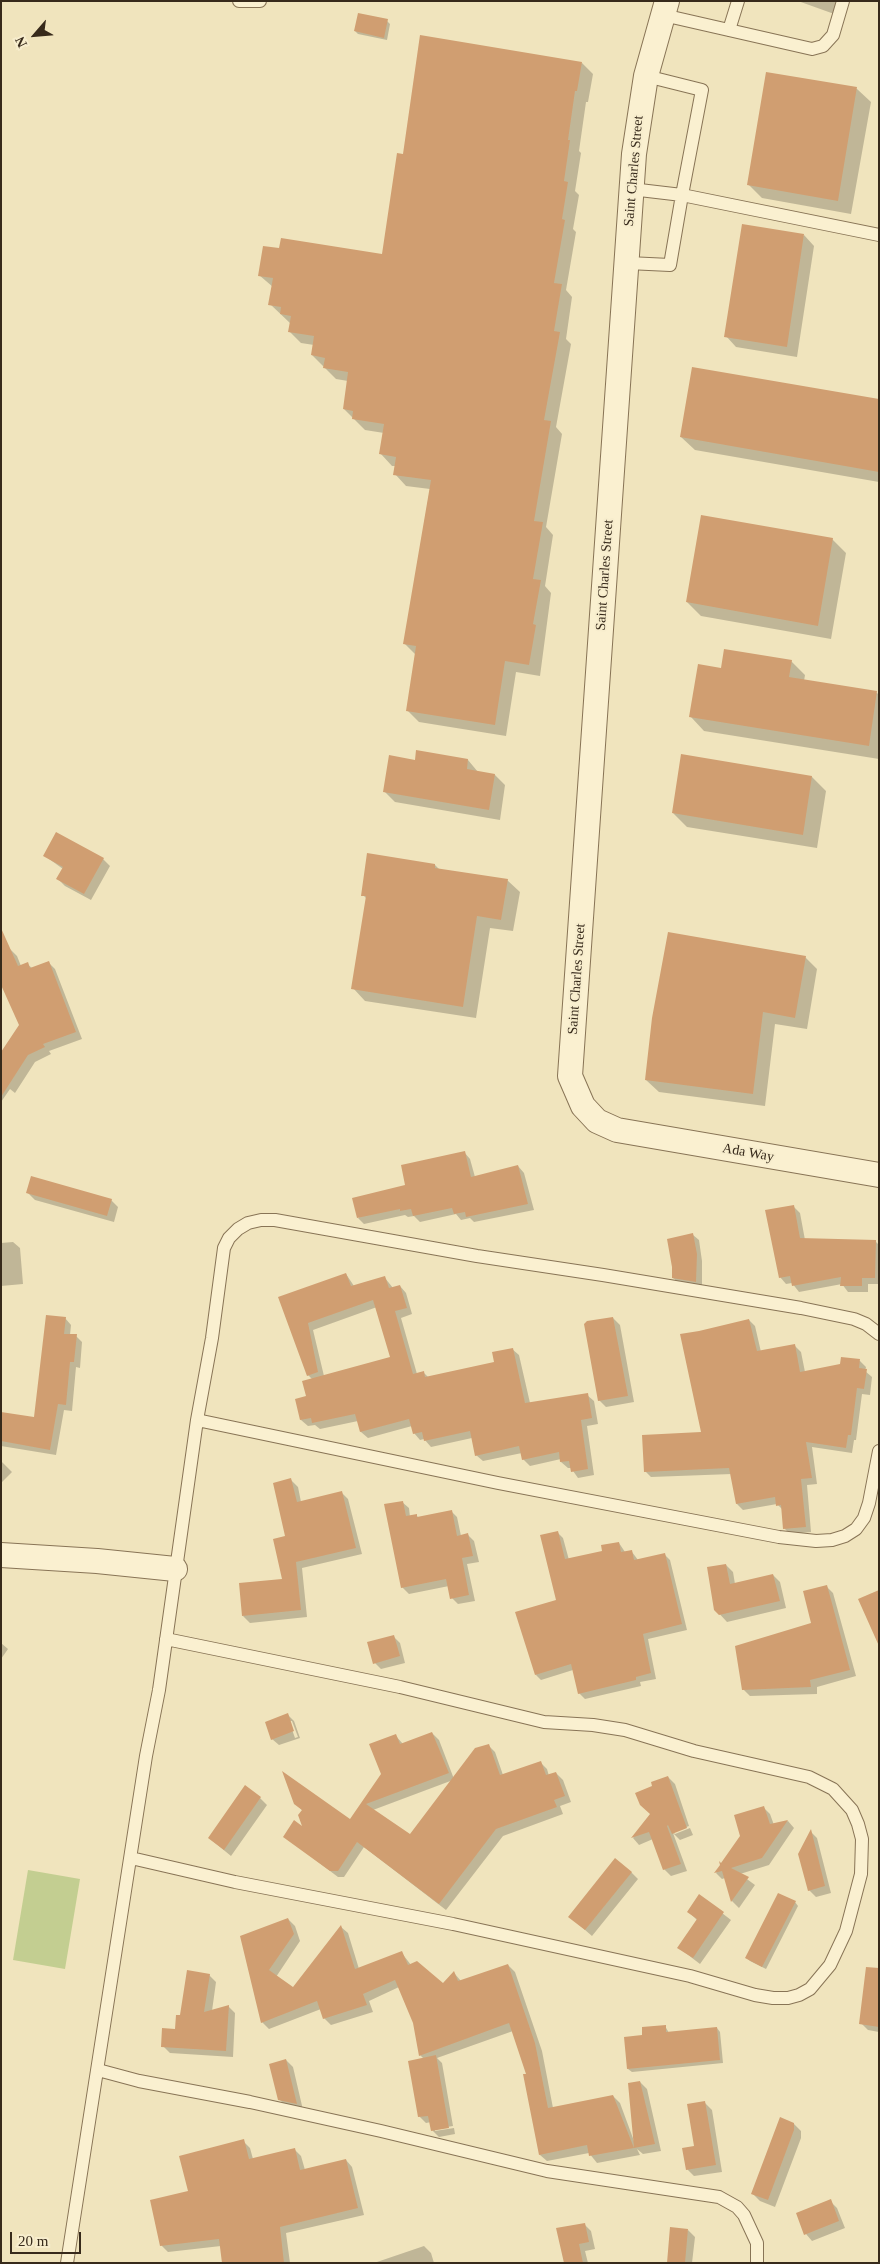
<!DOCTYPE html>
<html>
<head>
<meta charset="utf-8">
<style>
  body { margin:0 }
  #map { position:relative; width:880px; height:2264px; overflow:hidden; background:#f0e4bd; font-family:"Times New Roman",serif }
  canvas { display:block }
  .frame { position:absolute; inset:0; border:2px solid #372a1b; pointer-events:none }
  .north { position:absolute; left:10px; top:10px; width:50px; height:50px; -webkit-text-stroke:4px #f7edcd; paint-order:stroke; rotate:243deg; font-size:14px; font-weight:700; line-height:20px; text-align:center; color:#372a1b }
  .north::after { content:''; display:block; margin:auto; width:18px; height:22px; background:#372a1b; clip-path:polygon(50% 0,100% 100%,50% 72%,0 100%) }
  .scale { position:absolute; left:10px; top:2232px; width:71px; height:22px; box-sizing:border-box; border:2px solid #372a1b; border-top:0; padding-left:6px; font-size:15px; line-height:18px; white-space:nowrap; color:#372a1b; -webkit-text-stroke:4px #f7edcd; paint-order:stroke }
</style>
</head>
<body>
<div id="map">
<canvas width="880" height="2264"></canvas>
<div class="frame"></div>
<div class="north">N</div>
<div class="scale">20 m</div>
</div>
<script>
const ctx = document.querySelector('canvas').getContext('2d');
ctx.lineJoin = 'round';
function fill(path, color) { ctx.fillStyle = color; ctx.fill(path, 'evenodd'); }
const shape = rows => new Path2D(rows.map(r => 'M' + r).join(''));
function trace(path, color, width, dash) { ctx.strokeStyle = color; ctx.lineWidth = width; ctx.lineCap = dash ? 'butt' : 'round'; ctx.setLineDash(dash || []); ctx.stroke(path); }
function write(font, color, halo, rows, align = 'center') {
  ctx.font = font + ' "Times New Roman",serif'; ctx.lineWidth = 4; ctx.setLineDash([]); ctx.textBaseline = 'middle'; ctx.strokeStyle = halo; ctx.fillStyle = color; for (const [text, x, y, turn = 0] of rows) {
    ctx.save(); ctx.translate(x, y); ctx.rotate((+turn || 0) * Math.PI / 180); ctx.textAlign = isNaN(turn) ? turn : align; if (halo) ctx.strokeText(text, 0, 0); ctx.fillText(text, 0, 0); ctx.restore();
  }
}
fill(shape([
  [28,1870,80,1879,65,1969,13,1960]
]), '#c3ce91');
fill(shape([
  [798,1,841,1,837,15],
  [387,21,390,24,387,40,358,34,355,31],
  [582,63,593,74,588,102,586,102,579,151,581,153,575,191,579,195,573,229,576,232,566,290,572,297,566,339,571,344,556,427,562,434,546,527,553,535,545,586,551,593,540,676,516,672,506,736,419,722,407,710,416,655,404,643,430,489,406,486,395,474,396,466,392,466,381,454,384,433,365,430,344,409,348,381,336,379,312,355,314,345,301,343,289,331,291,324,270,304,273,287,259,275,383,256,404,156],
  [767,73,857,89,871,102,851,214,762,198,748,184],
  [804,235,814,246,797,357,736,347,726,336],
  [879,400,879,482,695,450,681,437],
  [832,539,846,553,831,639,701,616,687,602],
  [791,661,805,675,804,681,877,693,879,695,879,759,704,731,691,717],
  [468,760,478,772,495,775,505,785,500,820,395,802,385,792,416,761],
  [812,777,826,791,817,848,687,827,673,813],
  [45,856,103,859,110,866,91,900,65,886,58,879,63,869],
  [435,865,440,870,507,880,520,892,513,931,490,928,476,1018,365,1001,353,988,367,899,363,895],
  [10,949,17,956,21,966,27,964,32,968,48,962,55,969,82,1039,49,1051,51,1054,35,1062,15,1093,10,1089,1,1102,1,1055,21,1026],
  [805,957,817,969,807,1029,775,1024,765,1106,659,1092,646,1080],
  [464,1152,470,1159,475,1177,518,1166,524,1173,534,1210,474,1222,470,1218,461,1220,456,1214,420,1222,414,1216,408,1217,405,1215,364,1224,358,1218],
  [28,1193,111,1200,118,1207,114,1222,35,1200],
  [793,1206,800,1213,805,1240,875,1241,879,1245,879,1284,868,1284,868,1292,848,1292,842,1284,799,1292,792,1283,786,1284,780,1277],
  [693,1235,699,1240,702,1261,702,1287,679,1283,673,1278],
  [13,1242,20,1248,23,1284,1,1286,1,1243],
  [346,1274,354,1286,385,1278,393,1288,400,1286,406,1293,412,1314,401,1318,417,1374,424,1373,428,1377,495,1363,512,1349,519,1355,530,1403,587,1395,594,1401,598,1424,587,1426,594,1475,578,1478,571,1468,568,1468,561,1462,561,1459,530,1466,523,1459,522,1453,483,1461,476,1455,472,1438,431,1447,424,1439,420,1440,414,1433,412,1426,368,1438,361,1432,358,1421,320,1429,315,1425,308,1426,301,1420,312,1379,308,1375,280,1298],
  [377,1307,391,1358,324,1376,313,1330],
  [65,1318,71,1325,70,1335,76,1336,82,1342,80,1368,76,1367,72,1411,64,1410,56,1455,1,1446,1,1413,36,1419],
  [613,1318,620,1325,634,1402,606,1407,599,1400],
  [749,1320,755,1326,761,1352,795,1346,801,1352,805,1372,841,1365,842,1358,860,1361,866,1367,865,1371,872,1377,870,1395,862,1394,856,1440,854,1440,852,1453,812,1447,817,1484,807,1485,811,1532,790,1534,784,1528,783,1510,777,1504,743,1510,737,1504,732,1474,651,1477,645,1471,702,1433,699,1332],
  [1,1461,12,1472,1,1483],
  [291,1480,298,1487,301,1502,341,1492,348,1499,362,1554,302,1568,307,1617,250,1623,243,1616,284,1580],
  [402,1502,409,1508,410,1517,416,1515,419,1518,451,1511,457,1517,461,1536,468,1535,474,1541,479,1562,467,1564,475,1601,458,1604,452,1598,449,1586,409,1594,402,1587],
  [557,1532,563,1538,569,1560,604,1552,619,1543,625,1552,632,1552,638,1560,664,1554,670,1560,687,1630,648,1639,656,1679,640,1682,641,1686,585,1699,579,1693,573,1670,541,1680,536,1675,558,1601],
  [726,1565,733,1572,735,1584,773,1575,780,1582,786,1608,727,1622,715,1609],
  [826,1586,833,1593,856,1676,817,1687,817,1694,750,1696,743,1689,813,1624],
  [393,1636,400,1643,405,1663,381,1669,375,1663],
  [1,1643,8,1649,1,1659],
  [288,1715,294,1721,300,1738,279,1745,272,1739],
  [289,1721,292,1721,298,1737,295,1738],
  [432,1733,439,1740,454,1779,488,1745,495,1752,503,1775,540,1762,547,1769,549,1776,556,1773,563,1780,571,1802,560,1806,563,1814,503,1836,446,1910,364,1847,344,1877,338,1877,285,1837,305,1829,303,1811,296,1804,350,1821,382,1775,395,1735,403,1744],
  [453,1780,410,1836,373,1810],
  [668,1777,675,1784,689,1826,673,1832,675,1834,690,1828,693,1835,680,1840,673,1833,687,1871,671,1876,664,1869,653,1839,639,1845,633,1838,652,1815,654,1787],
  [260,1798,267,1805,231,1856,209,1838],
  [763,1807,770,1814,774,1825,788,1821,794,1828,769,1865,740,1874,755,1885,739,1908,732,1901,725,1878,722,1879,716,1873],
  [811,1832,817,1838,831,1893,816,1897,809,1890],
  [631,1872,638,1879,592,1936,577,1923],
  [700,1896,731,1920,700,1964,679,1948,698,1921,689,1912],
  [795,1902,798,1906,766,1969,750,1961,747,1958],
  [288,1919,295,1926,300,1941,276,1977,294,1989,341,1927,348,1933,359,1969,401,1952,411,1965,443,1985,454,1973,461,1981,508,1965,515,1972,542,2051,553,2108,613,2096,620,2103,634,2141,640,2082,647,2089,661,2151,643,2154,637,2149,640,2155,597,2163,589,2153,547,2161,540,2155,528,2075,513,2031,437,2058,442,2063,453,2126,435,2129,435,2131,454,2128,455,2134,439,2137,432,2130,431,2122,426,2123,419,2116,424,2059,420,2055,414,2022,399,1987,369,2001,373,2012,331,2025,324,2018,321,2009,269,2029,262,2022,242,1937],
  [209,1975,216,1982,212,2011,228,2006,235,2013,233,2057,170,2053,163,2046,176,2030,181,2017],
  [879,1979,879,2032,868,2030,861,2023],
  [665,2026,669,2033,717,2028,720,2032,723,2063,632,2072,628,2069,643,2036],
  [286,2060,293,2067,303,2110,286,2106,279,2099],
  [705,2103,712,2110,722,2172,694,2176,687,2169,696,2147],
  [794,2124,801,2131,801,2138,775,2207,760,2201,753,2194],
  [243,2141,250,2148,253,2159,294,2149,301,2156,305,2170,346,2160,352,2167,364,2215,286,2233,290,2263,224,2263,221,2246,168,2252,161,2245,190,2191],
  [830,2201,837,2208,845,2228,812,2241,806,2234],
  [584,2224,591,2231,595,2249,585,2251,588,2263,565,2263],
  [688,2230,695,2237,692,2263,668,2263],
  [424,2246,431,2253,434,2263,374,2263]
]), '#0003');
fill(shape([
  [358,13,388,19,384,38,354,31],
  [420,35,582,62,577,91,575,91,568,140,570,140,564,181,568,182,562,219,565,220,554,283,562,284,554,331,560,332,544,420,551,421,534,521,543,522,533,579,541,580,533,624,536,625,529,665,505,661,495,725,406,711,416,646,403,644,431,480,393,475,396,457,379,454,384,424,352,419,353,411,343,409,348,372,323,368,325,358,311,355,314,336,288,332,291,316,280,314,281,307,268,305,273,278,258,276,263,246,279,248,281,238,382,254,397,153,403,154],
  [766,72,857,87,838,201,747,185],
  [742,224,804,234,787,347,724,337],
  [692,367,879,399,879,472,680,437],
  [701,515,833,538,818,626,686,602],
  [724,649,792,660,789,677,877,691,869,746,689,717,698,664,721,668],
  [416,750,468,759,467,769,495,774,489,810,383,792,389,755,415,760],
  [681,754,812,776,803,835,672,813],
  [56,832,104,858,84,894,56,879,63,867,43,856],
  [367,853,435,864,435,868,508,879,501,920,477,916,463,1007,351,989,366,896,361,896],
  [1,928,18,966,28,962,30,968,49,961,76,1032,43,1044,45,1047,28,1055,1,1097,1,1052,19,1025,1,985],
  [668,932,806,956,795,1018,763,1012,753,1094,645,1080,652,1018],
  [465,1151,471,1177,518,1165,528,1204,466,1217,465,1212,454,1214,452,1208,413,1216,411,1209,400,1211,400,1209,357,1218,352,1198,405,1185,401,1165],
  [31,1176,112,1199,107,1216,26,1193],
  [794,1205,800,1238,876,1240,875,1278,862,1278,862,1286,840,1286,841,1277,792,1286,790,1276,779,1278,765,1210],
  [693,1233,697,1254,696,1282,672,1278,672,1267,667,1239],
  [346,1273,351,1286,385,1276,389,1288,400,1285,407,1308,395,1311,413,1374,424,1371,425,1377,494,1362,492,1352,513,1348,525,1403,588,1393,592,1418,581,1420,588,1469,571,1472,569,1461,560,1462,559,1452,522,1460,519,1446,475,1456,470,1431,424,1441,422,1432,413,1434,409,1419,360,1432,355,1414,312,1423,311,1418,300,1420,295,1399,306,1396,302,1381,390,1357,373,1300,308,1323,318,1372,307,1376,278,1297],
  [46,1315,66,1317,64,1334,77,1334,74,1362,70,1362,66,1405,58,1404,50,1450,1,1441,1,1412,34,1417],
  [613,1317,628,1396,598,1401,584,1324,587,1321],
  [749,1319,757,1351,795,1344,800,1372,840,1364,841,1357,860,1359,859,1368,867,1369,864,1389,857,1388,851,1435,848,1435,846,1448,806,1442,812,1478,801,1479,806,1527,783,1529,781,1505,776,1506,775,1497,736,1504,729,1468,644,1472,642,1435,701,1432,680,1334,699,1331],
  [291,1478,297,1502,342,1491,356,1548,296,1562,301,1610,242,1616,239,1583,282,1579,273,1539,285,1536,273,1483],
  [403,1501,406,1516,417,1514,417,1517,452,1510,457,1536,468,1533,473,1556,462,1558,469,1595,450,1599,446,1579,401,1588,384,1504],
  [558,1531,565,1559,602,1551,601,1545,619,1542,621,1552,632,1550,634,1560,665,1553,682,1624,643,1634,651,1673,636,1677,636,1680,578,1694,571,1664,535,1675,515,1612,556,1600,540,1535],
  [726,1564,730,1584,773,1574,780,1601,719,1615,714,1610,707,1567],
  [827,1585,850,1670,810,1680,811,1687,742,1690,735,1646,811,1623,803,1591],
  [879,1590,879,1646,858,1599],
  [394,1635,400,1656,373,1664,367,1642],
  [288,1713,294,1731,271,1740,265,1722],
  [432,1732,449,1773,366,1804,410,1834,475,1748,489,1744,500,1775,541,1761,546,1775,556,1772,565,1796,554,1800,557,1807,496,1829,439,1904,357,1842,338,1871,330,1871,283,1837,294,1820,302,1826,298,1815,302,1810,294,1804,282,1771,350,1819,381,1774,369,1744,396,1734,400,1744],
  [668,1776,687,1828,672,1834,668,1825,667,1826,681,1864,663,1870,649,1832,631,1838,650,1814,640,1805,635,1793,652,1786,651,1782],
  [245,1785,261,1797,224,1850,208,1838],
  [764,1806,770,1824,788,1820,762,1858,731,1868,749,1877,731,1902,722,1871,714,1873,720,1865,719,1861,721,1863,740,1836,734,1815],
  [811,1829,825,1886,808,1891,798,1854],
  [615,1858,632,1872,585,1930,568,1917],
  [778,1893,796,1901,762,1967,745,1958],
  [699,1894,724,1912,693,1958,677,1948,697,1919,687,1912],
  [288,1918,294,1934,269,1970,293,1987,341,1925,355,1969,402,1951,408,1965,417,1961,443,1983,454,1971,458,1981,508,1964,535,2043,548,2108,613,2095,634,2148,589,2156,587,2145,539,2155,523,2074,526,2074,509,2023,419,2056,413,2023,395,1980,363,1994,367,2005,323,2019,317,2001,261,2023,240,1936],
  [866,1967,879,1968,879,2027,859,2024],
  [187,1970,210,1974,204,2012,229,2005,226,2051,161,2047,162,2028,175,2029,176,2015,180,2015],
  [666,2025,666,2032,717,2027,720,2060,627,2069,624,2037,642,2035,642,2027],
  [436,2055,449,2128,431,2131,428,2116,418,2117,408,2061],
  [286,2059,297,2104,278,2100,269,2064],
  [640,2081,655,2144,634,2148,628,2083],
  [705,2101,716,2165,686,2170,682,2148,694,2146,687,2104],
  [780,2117,794,2123,794,2130,768,2200,751,2194],
  [244,2139,249,2159,295,2148,300,2170,346,2159,358,2208,280,2227,284,2263,222,2263,219,2239,160,2246,150,2200,188,2191,179,2156],
  [831,2199,839,2221,804,2235,796,2213],
  [585,2223,589,2242,579,2244,583,2263,564,2263,556,2228],
  [670,2227,688,2229,685,2263,667,2263]
]), '#d09e71');
const service = shape([
  [239,1,260,1],
  [663,15,812,49,823,46,833,35,843,1],
  [729,30,738,1],
  [631,189,682,195,702,90,646,76],
  [628,263,670,265,682,195,879,235],
  [879,1334,866,1324,854,1319,801,1308,603,1275,477,1256,275,1220,261,1220,248,1223,238,1229,229,1238,224,1248,212,1338,197,1420,498,1483,779,1537,816,1541,832,1540,845,1536,856,1529,864,1518,869,1503,879,1451],
  [131,1858,235,1882,453,1924,690,1976,755,1995,773,1998,788,1998,799,1995,810,1989,830,1965,846,1931,861,1874,862,1839,858,1824,852,1810,833,1789,809,1777,694,1751,625,1730,593,1725,544,1722,400,1687,166,1639],
  [98,2070,139,2081,250,2102,381,2131,547,2171,719,2197,737,2207,744,2215,757,2243,757,2263],
  [67,2263,146,1756,159,1690,197,1420]
]);
const minor = shape([
  [667,1,646,76,634,154,570,1076,583,1106,597,1121,617,1130,879,1175],
  [1,1555,97,1561,175,1569]
]);
trace(service, '#887456', 14);
trace(minor, '#887456', 26);
trace(service, '#faf0d0', 12);
trace(minor, '#faf0d0', 24);
write('14px', '#372a1b', '#f7edcd', [
  ["Saint Charles Street",634,171,-85],
  ["Saint Charles Street",605,575,-86],
  ["Saint Charles Street",577,979,-86],
  ["Ada Way",748,1153,10]
]);
</script>
</body>
</html>
